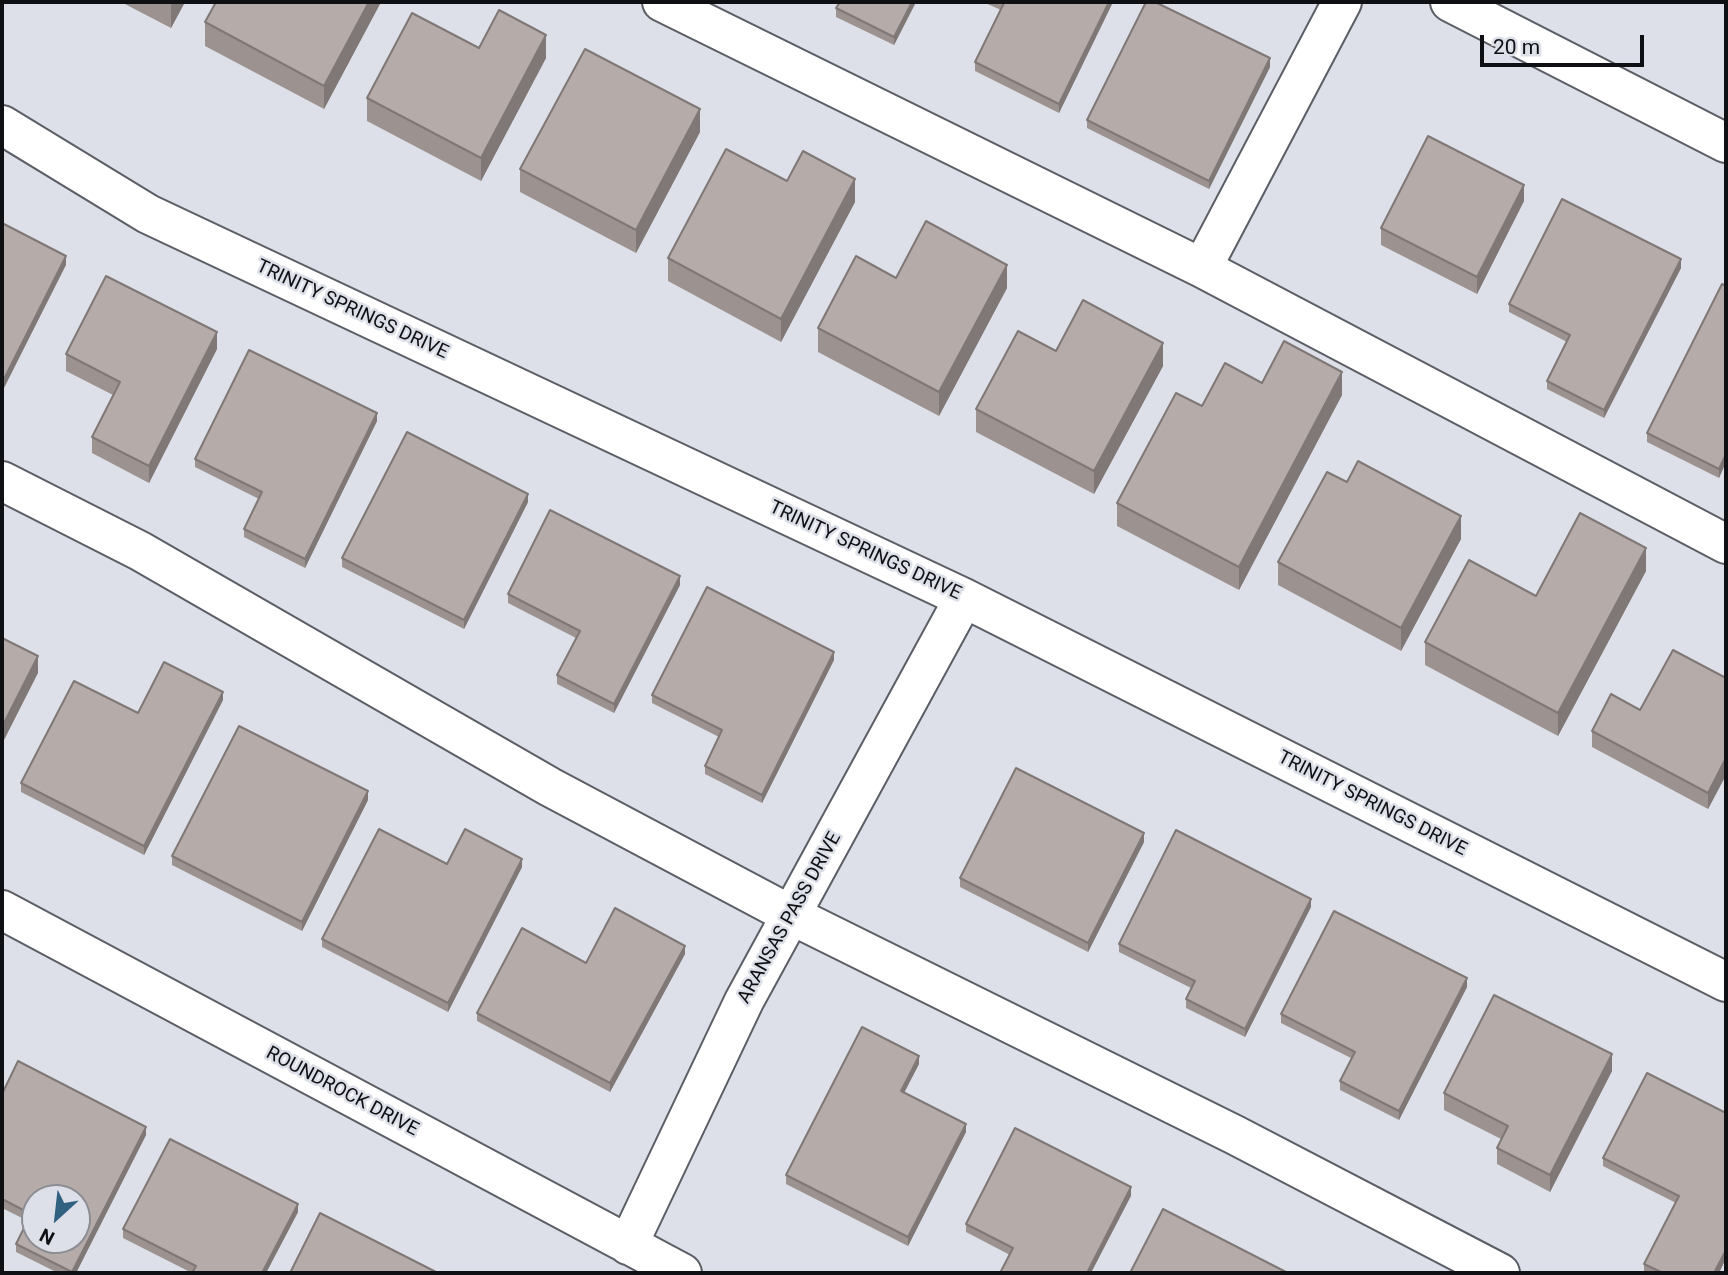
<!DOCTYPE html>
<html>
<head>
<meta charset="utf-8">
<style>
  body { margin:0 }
  #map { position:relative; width:1728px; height:1275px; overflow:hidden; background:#dee0e9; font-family:Roboto,sans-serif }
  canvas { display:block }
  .frame { position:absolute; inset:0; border:4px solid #0f1013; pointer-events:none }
  .north { position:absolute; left:21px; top:1184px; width:70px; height:70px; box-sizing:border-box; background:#dee0e9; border:2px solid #8b8d93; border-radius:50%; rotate:207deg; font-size:19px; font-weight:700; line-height:28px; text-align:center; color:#0f1013 }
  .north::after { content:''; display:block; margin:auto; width:24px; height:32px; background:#316180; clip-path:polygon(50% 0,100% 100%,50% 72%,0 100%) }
  .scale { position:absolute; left:1480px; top:35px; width:164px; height:32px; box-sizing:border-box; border:4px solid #0f1013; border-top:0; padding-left:9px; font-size:21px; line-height:24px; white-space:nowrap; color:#0f1013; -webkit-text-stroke:5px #dee0e9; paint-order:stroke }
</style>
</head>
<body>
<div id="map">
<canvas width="1728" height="1275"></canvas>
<div class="frame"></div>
<div class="north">N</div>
<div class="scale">20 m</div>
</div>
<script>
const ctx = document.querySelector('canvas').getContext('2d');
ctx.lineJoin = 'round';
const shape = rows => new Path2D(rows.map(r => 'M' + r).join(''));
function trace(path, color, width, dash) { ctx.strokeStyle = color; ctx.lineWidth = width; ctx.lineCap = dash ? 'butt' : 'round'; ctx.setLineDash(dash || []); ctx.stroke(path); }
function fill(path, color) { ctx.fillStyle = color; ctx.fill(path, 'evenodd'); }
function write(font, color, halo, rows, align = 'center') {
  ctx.font = font + ' Roboto,sans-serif'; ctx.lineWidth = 5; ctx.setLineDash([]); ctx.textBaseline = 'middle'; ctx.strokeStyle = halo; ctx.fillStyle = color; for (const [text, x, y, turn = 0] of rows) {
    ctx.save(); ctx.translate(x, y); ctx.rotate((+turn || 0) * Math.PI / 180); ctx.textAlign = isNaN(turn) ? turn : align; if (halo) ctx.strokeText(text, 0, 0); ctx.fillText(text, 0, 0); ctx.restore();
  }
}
const minor = shape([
  [662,2,1202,268,1726,544],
  [1450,2,1726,143],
  [2,125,148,214,964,598,1726,982],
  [1202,268,1342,2],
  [2,481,140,551,550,787,791,915,1235,1135,1500,1273],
  [2,910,682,1273],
  [628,1245,744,1001,964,598]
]);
trace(minor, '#5c5e66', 42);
trace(minor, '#fff', 38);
fill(shape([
  [121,2,185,2,171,28],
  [381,2,324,109,205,46,205,22],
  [840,2,916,2,894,45,836,17,836,8],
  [983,2,1113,2,1059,113,975,71,975,62,1001,10],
  [479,48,546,58,481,181,367,121,367,98],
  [1270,67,1209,189,1087,128,1087,120],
  [700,132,636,253,520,192,520,169],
  [787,181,855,202,781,342,668,281,668,258],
  [1524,201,1477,294,1381,245,1381,228],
  [1681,268,1604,418,1547,389,1547,381,1567,342,1509,312,1509,304],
  [896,278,1007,288,939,416,818,352,818,328],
  [1726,286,1726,462,1719,478,1647,442,1647,433],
  [217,349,149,483,92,453,92,437,113,395,66,371,66,354],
  [1056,351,1163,366,1094,494,976,432,976,409],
  [1262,383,1342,395,1239,590,1117,526,1117,503,1202,406],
  [377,421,305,568,244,537,244,529,259,499,195,467,195,459],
  [528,502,464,629,342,567,342,558],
  [1461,539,1401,651,1278,585,1278,562],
  [1646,571,1558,736,1425,665,1425,642,1536,596],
  [680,585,614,713,557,684,557,675,576,638,508,603,508,594],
  [834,660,762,803,705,774,705,766,719,737,652,703,652,695],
  [1726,678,1726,775,1708,809,1592,747,1592,731,1640,710],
  [223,700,144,855,21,792,21,783,138,713],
  [368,800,302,931,172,865,172,856],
  [1144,842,1088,952,960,887,960,878],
  [447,864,522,867,448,1012,322,947,322,939],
  [1311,907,1245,1037,1186,1008,1186,999,1191,988,1119,952,1119,944],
  [685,954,610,1092,477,1021,477,1013],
  [1467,987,1399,1120,1340,1090,1340,1081,1351,1058,1281,1023,1281,1014],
  [919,1064,904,1092,966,1132,908,1246,786,1184,786,1175],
  [1612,1071,1550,1192,1497,1164,1497,1148,1501,1139,1444,1110,1444,1093],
  [2,1094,146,1135,76,1273,58,1273,16,1252,16,1244,28,1221,2,1208],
  [1726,1113,1726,1258,1719,1273,1644,1273,1644,1264,1676,1203,1603,1166,1603,1158],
  [1131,1196,1010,1255,966,1232,966,1224],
  [298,1212,266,1273,192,1273,123,1238,123,1229]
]), '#9c9390');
fill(shape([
  [173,2,185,2,171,28,171,5],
  [369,2,381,2,324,109,324,86],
  [912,2,916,2,894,45,894,37],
  [1109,2,1113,2,1059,113,1059,104],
  [546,35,546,58,481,181,481,158],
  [1270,58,1270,67,1209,189,1209,181],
  [700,109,700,132,636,253,636,230],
  [855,179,855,202,781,342,781,319],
  [1524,185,1524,201,1477,294,1477,277],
  [66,256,66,265,2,392,2,383],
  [1681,259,1681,268,1604,418,1604,410],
  [1007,265,1007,288,939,416,939,392],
  [217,332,217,349,149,483,149,466],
  [1163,343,1163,366,1094,494,1094,471],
  [1342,372,1342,395,1239,590,1239,567],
  [377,413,377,421,305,568,305,559],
  [1726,454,1726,462,1719,478,1719,469],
  [528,494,528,502,464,629,464,620],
  [1461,516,1461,539,1401,651,1401,628],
  [1646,548,1646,571,1558,736,1558,713],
  [680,576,680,585,614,713,614,704],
  [834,652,834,660,762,803,762,795],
  [38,656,38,673,2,744,2,727],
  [223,692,223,700,144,855,144,846],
  [1726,758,1726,775,1708,809,1708,793],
  [368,791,368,800,302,931,302,922],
  [1144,833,1144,842,1088,952,1088,943],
  [522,859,522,867,448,1012,448,1003],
  [1311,899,1311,907,1245,1037,1245,1029],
  [685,946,685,954,610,1092,610,1083],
  [1467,978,1467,987,1399,1120,1399,1111],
  [1612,1054,1612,1071,1550,1192,1550,1175],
  [919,1056,919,1064,901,1099,901,1091],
  [966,1124,966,1132,908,1246,908,1237],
  [146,1127,146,1135,76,1273,72,1273],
  [1131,1187,1131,1196,1091,1273,1087,1273],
  [298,1204,298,1212,266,1273,262,1273],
  [1726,1250,1726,1258,1719,1273,1714,1273]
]), '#7f7876');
const building = shape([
  [216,2,369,2,324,86,205,22,216,2],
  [840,2,912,2,894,37,836,8,840,2],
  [1001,2,1109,2,1059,104,975,62,1004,3,1001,2],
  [1146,2,1155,2,1270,58,1209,181,1087,120,1146,2],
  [499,10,546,35,481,158,367,98,412,13,479,48,499,10],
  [585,49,700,109,636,230,520,169,585,49],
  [1428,136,1524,185,1477,277,1381,228,1428,136],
  [726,149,787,181,803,151,855,179,781,319,668,258,726,149],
  [1562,199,1681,259,1604,410,1547,381,1570,335,1509,304,1562,199],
  [926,221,1007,265,939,392,818,328,856,256,896,278,926,221],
  [2,223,66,256,2,383,2,223],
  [106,276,217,332,149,466,92,437,120,382,66,354,106,276],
  [1722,284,1726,286,1726,454,1719,469,1647,433,1722,284],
  [1083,300,1163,343,1094,471,976,409,1018,331,1056,351,1083,300],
  [1284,341,1342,372,1239,567,1117,503,1176,393,1202,406,1225,363,1262,383,1284,341],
  [249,350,377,413,305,559,244,529,262,492,195,459,249,350],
  [407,432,528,494,464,620,342,558,407,432],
  [1358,461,1461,516,1401,628,1278,562,1327,472,1347,482,1358,461],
  [550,510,680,576,614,704,557,675,580,631,508,594,550,510],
  [1580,513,1646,548,1558,713,1425,642,1469,560,1536,596,1580,513],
  [707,587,834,652,762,795,705,766,722,730,652,695,707,587],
  [2,638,38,656,2,727,2,638],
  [1673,650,1726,678,1726,758,1708,793,1592,731,1611,694,1640,710,1673,650],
  [164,662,223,692,144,846,21,783,74,681,138,713,164,662],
  [239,726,368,791,302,922,172,856,239,726],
  [1016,768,1144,833,1088,943,960,878,1016,768],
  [379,829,447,864,465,829,522,859,448,1003,322,939,379,829],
  [1176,830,1311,899,1245,1029,1186,999,1195,981,1119,944,1176,830],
  [615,908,685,946,610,1083,477,1013,522,928,586,963,615,908],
  [1334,911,1467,978,1399,1111,1340,1081,1355,1052,1281,1014,1334,911],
  [1494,995,1612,1054,1550,1175,1497,1148,1508,1126,1444,1093,1494,995],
  [862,1027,919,1056,901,1091,966,1124,908,1237,786,1175,862,1027],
  [18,1061,146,1127,72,1272,16,1244,31,1214,2,1199,2,1094,18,1061],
  [35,1198,77,1198,77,1240,35,1240,35,1198],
  [1647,1073,1726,1113,1726,1250,1714,1273,1663,1273,1644,1264,1679,1196,1603,1158,1647,1073],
  [1015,1128,1131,1187,1087,1273,1000,1273,1013,1248,966,1224,1015,1128],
  [170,1139,298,1204,262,1273,192,1273,196,1266,123,1229,170,1139],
  [1163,1209,1286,1272,1285,1273,1130,1273,1163,1209],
  [320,1213,438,1273,290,1273,320,1213]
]);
fill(building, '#b5aba8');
trace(building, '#7f7876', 2);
write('19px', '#0f1013', '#dee0e9', [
  ["TRINITY SPRINGS DRIVE",352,310,25],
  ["TRINITY SPRINGS DRIVE",865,551,25],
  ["TRINITY SPRINGS DRIVE",1372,804,27],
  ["ARANSAS PASS DRIVE",790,918,-61],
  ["ROUNDROCK DRIVE",342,1092,28]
]);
</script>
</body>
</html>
